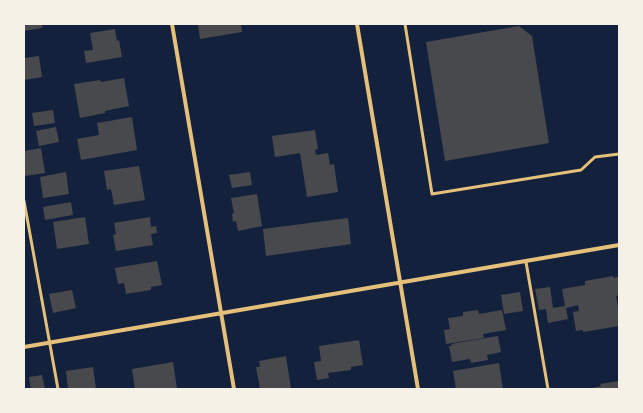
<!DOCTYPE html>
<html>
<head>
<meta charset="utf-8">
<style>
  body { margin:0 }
  #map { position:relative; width:643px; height:413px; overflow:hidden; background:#14213d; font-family:Roboto,sans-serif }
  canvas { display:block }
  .frame { position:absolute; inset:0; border:25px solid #f6f1e7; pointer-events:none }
</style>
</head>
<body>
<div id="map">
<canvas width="643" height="413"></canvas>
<div class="frame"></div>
</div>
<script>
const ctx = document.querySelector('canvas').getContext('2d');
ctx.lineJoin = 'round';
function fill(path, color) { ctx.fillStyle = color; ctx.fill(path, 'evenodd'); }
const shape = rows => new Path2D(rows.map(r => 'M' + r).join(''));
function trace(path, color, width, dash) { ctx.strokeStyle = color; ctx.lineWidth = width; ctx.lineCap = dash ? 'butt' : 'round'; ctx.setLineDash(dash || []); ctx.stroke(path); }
fill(shape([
  [24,24,42,24,42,28,24,31],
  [198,24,241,24,242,32,200,39],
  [519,26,532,36,549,143,445,161,426,42],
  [115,29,117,41,119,40,122,57,86,63,84,51,93,50,90,33],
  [39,56,42,77,24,80,24,58],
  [124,78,129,106,105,111,105,113,80,118,74,84,100,80,101,82],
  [53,110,55,123,34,126,32,113],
  [132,117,137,150,81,160,77,139,99,135,97,123],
  [56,127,59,142,39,146,36,131],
  [315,130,318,149,315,150,316,155,328,153,330,165,334,164,338,192,307,197,300,153,275,157,272,136],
  [41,148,45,173,25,176,24,151],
  [139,166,145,200,114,205,111,189,107,190,104,171],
  [66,172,69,194,43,198,40,177],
  [250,172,252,185,232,188,229,175],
  [257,194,262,226,238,231,236,221,233,222,232,214,234,213,231,198],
  [71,202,73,215,45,220,43,207],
  [85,217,89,244,57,249,53,222],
  [150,217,151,227,156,226,157,233,151,234,153,245,116,251,113,235,116,234,114,223],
  [348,218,351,244,266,256,263,229],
  [157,261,162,285,151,287,151,290,126,294,124,283,118,284,115,268],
  [613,276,613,278,618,277,619,286,619,295,616,296,619,314,619,326,583,332,583,330,576,331,573,312,579,311,578,305,566,308,568,319,548,323,546,309,539,310,535,289,550,287,553,308,565,306,562,289,585,285,585,281],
  [72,290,76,308,53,313,49,294],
  [520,292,523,311,504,314,501,295],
  [478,310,479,314,502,310,506,330,483,334,484,338,446,344,444,330,450,329,448,318,463,316,463,312],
  [498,336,501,352,487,355,488,360,471,363,470,359,452,362,449,346,452,346,451,344],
  [359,340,363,365,351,367,351,370,328,373,329,378,317,380,314,362,321,361,319,346],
  [286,356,291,389,260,389,256,367,260,367,259,361],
  [173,362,177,389,135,389,132,369],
  [499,363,503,389,456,389,453,371],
  [93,367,96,389,68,389,66,371],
  [42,375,45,389,31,389,29,377],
  [619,381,619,389,588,389,601,386,600,384]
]), '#48494c');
trace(shape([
  [405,24,432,194,581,170,595,157,619,154],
  [24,201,58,389],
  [526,262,548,389]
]), '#e5c07b', 3);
trace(shape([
  [172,24,234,389],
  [357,24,418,389],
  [24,347,619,245]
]), '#e5c07b', 4);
</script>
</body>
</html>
